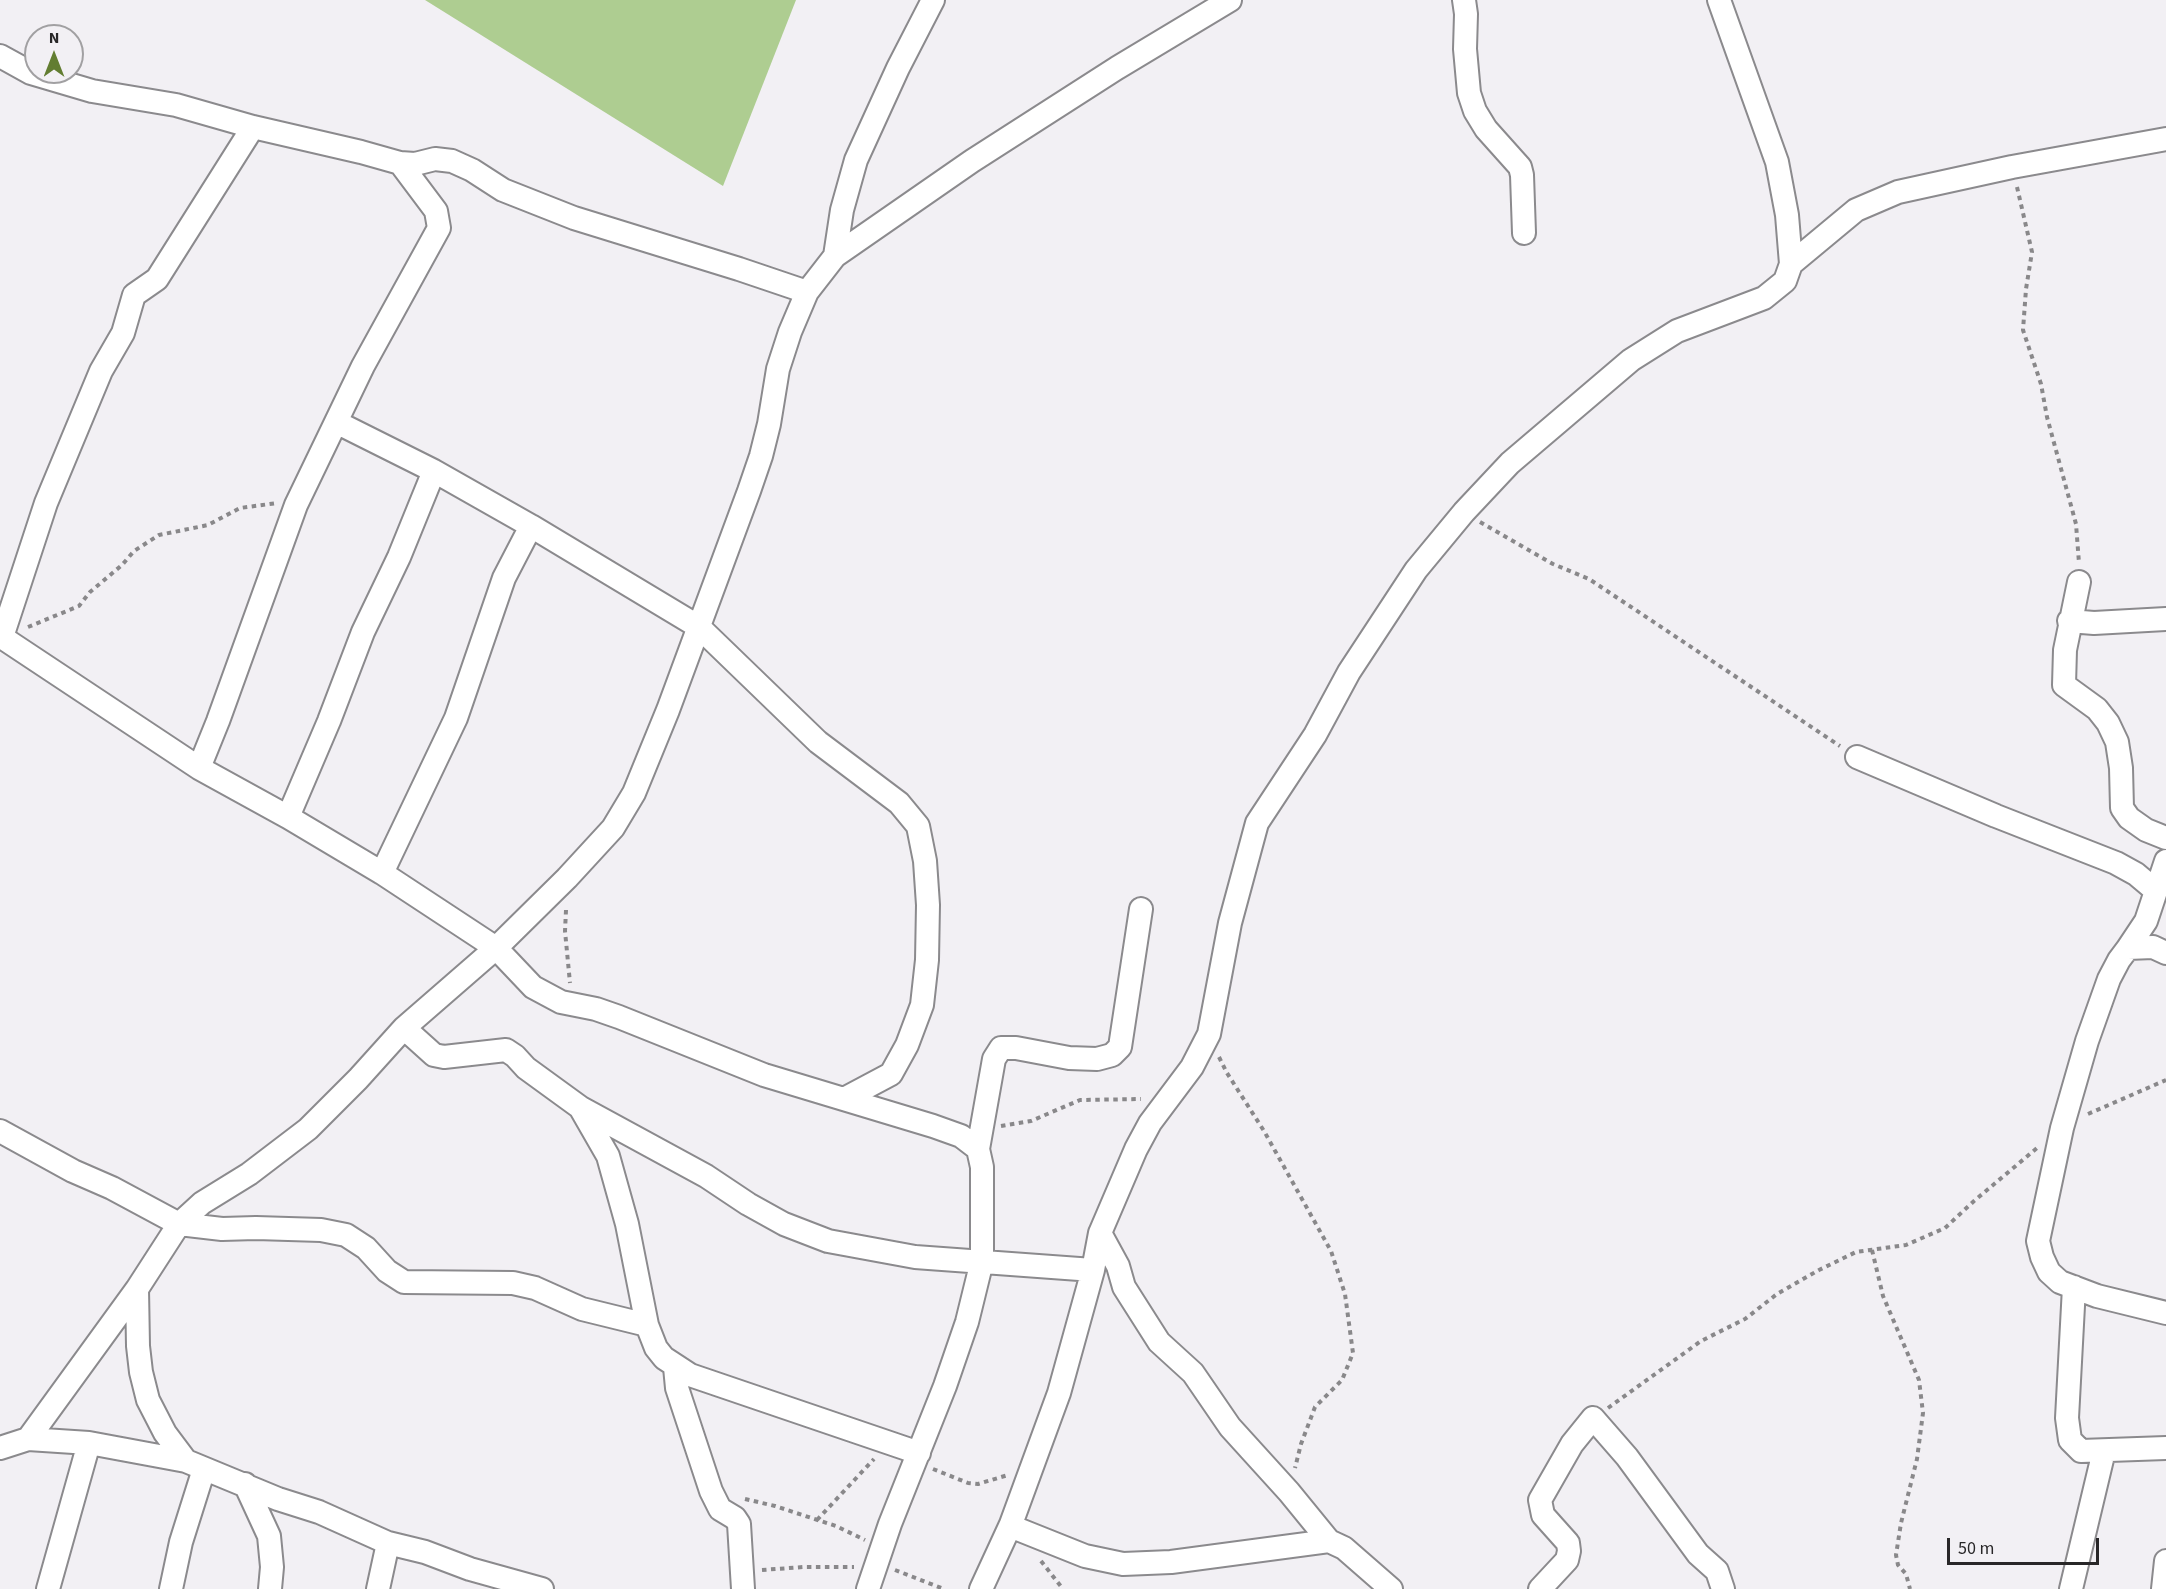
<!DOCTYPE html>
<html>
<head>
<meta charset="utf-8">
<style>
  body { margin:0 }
  #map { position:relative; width:2166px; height:1589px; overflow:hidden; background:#f2f0f4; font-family:"Source Sans 3",sans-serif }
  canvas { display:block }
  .north { position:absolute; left:24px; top:24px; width:60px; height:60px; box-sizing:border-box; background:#f2f0f4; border:2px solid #a1a0a2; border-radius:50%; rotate:0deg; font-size:16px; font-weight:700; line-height:24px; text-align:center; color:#282728 }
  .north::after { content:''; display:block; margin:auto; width:21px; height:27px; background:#627d31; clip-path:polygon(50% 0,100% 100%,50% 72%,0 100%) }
  .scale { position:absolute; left:1947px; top:1538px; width:152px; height:27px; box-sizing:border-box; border:3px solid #282728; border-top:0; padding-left:8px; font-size:18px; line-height:21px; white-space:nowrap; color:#282728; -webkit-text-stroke:4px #f2f0f4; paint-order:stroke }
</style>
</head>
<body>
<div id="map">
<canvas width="2166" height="1589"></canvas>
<div class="north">N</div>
<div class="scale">50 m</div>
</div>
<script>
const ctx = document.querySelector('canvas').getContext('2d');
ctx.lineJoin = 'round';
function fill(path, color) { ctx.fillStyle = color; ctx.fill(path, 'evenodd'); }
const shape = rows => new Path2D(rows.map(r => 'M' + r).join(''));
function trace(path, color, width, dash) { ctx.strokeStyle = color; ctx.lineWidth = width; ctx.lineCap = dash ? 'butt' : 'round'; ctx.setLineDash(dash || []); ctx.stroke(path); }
fill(shape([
  [425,0,796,0,723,186]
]), '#aecd91');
const street = shape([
  [1464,0,1466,14,1465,49,1469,93,1475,111,1486,129,1520,167,1522,175,1524,233],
  [0,56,31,73,92,91,176,105,253,127,361,152,400,163,415,164,435,159,452,161,472,170,503,190,574,218,739,269,807,292],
  [835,256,842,210,856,160,898,68,933,0],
  [1791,264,1856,210,1898,192,2012,167,2166,139],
  [336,422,434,471,531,526,699,627,818,742,899,803,918,826,925,861,928,905,927,960,922,1005,907,1045,891,1074,844,1099],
  [2079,582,2065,650,2064,685,2097,709,2108,723,2117,742,2121,768,2122,808,2129,818,2146,830,2166,838],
  [2069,621,2094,623,2166,619],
  [0,636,199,768,288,817,382,873,496,948,533,987,561,1002,596,1009,619,1017,764,1075,933,1126,961,1136,978,1149,982,1167,982,1261,967,1322,945,1386,890,1524,868,1589],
  [2,637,46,503,101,371,123,333,134,295,157,279,253,127],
  [1857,757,1996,816,2116,863,2136,874,2155,890],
  [199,768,218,721,296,505,363,366,439,228,436,211,400,163],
  [288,817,329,721,363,632,399,557,434,471],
  [382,873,456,718,504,578,531,526],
  [2128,948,2146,921,2166,861],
  [2166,953,2153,947,2128,948,2119,960,2109,979,2087,1041,2062,1128,2038,1241,2042,1257,2049,1272,2060,1282,2097,1296,2166,1313],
  [404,1028,434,1055,444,1057,506,1050,515,1056,526,1068,581,1108,706,1176,748,1204,784,1224,828,1241,915,1257,1093,1270],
  [581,1109,608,1156,627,1224,647,1325,656,1348,664,1358,690,1375,919,1453],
  [0,1131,73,1171,112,1188,179,1224,222,1229,256,1228,321,1230,346,1235,366,1248,387,1271,404,1282,513,1283,535,1288,582,1309,647,1325],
  [978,1149,994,1059,1001,1048,1016,1048,1069,1058,1097,1059,1112,1055,1120,1047,1141,909],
  [1100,1233,1118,1266,1124,1287,1159,1342,1193,1373,1230,1427,1289,1492,1329,1541],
  [2074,1287,2067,1418,2070,1440,2081,1451,2166,1448],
  [137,1289,138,1346,141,1372,148,1400,165,1433,186,1461],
  [675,1367,677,1388,711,1491,720,1509,735,1518,739,1524,743,1589],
  [28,1439,89,1443,186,1461,278,1499,319,1512,388,1543,425,1552,470,1569,542,1589],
  [0,1448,28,1439,137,1289,179,1224,202,1203,249,1174,308,1129,358,1079,404,1028,496,948,567,878,613,828,634,793,668,710,749,491,761,456,769,424,778,369,790,332,807,292,835,256,972,161,1117,68,1230,0],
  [245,1484,269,1536,272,1567,270,1589],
  [1010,1526,1085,1556,1123,1564,1171,1562,1329,1541,1344,1548,1391,1589],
  [48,1589,89,1443],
  [171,1589,181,1542,204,1469],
  [378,1589,388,1543],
  [981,1589,1011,1524,1059,1393,1093,1270,1100,1233,1136,1149,1150,1123,1192,1067,1209,1034,1230,923,1257,823,1315,735,1349,672,1416,570,1464,512,1510,463,1631,360,1677,331,1764,298,1785,281,1791,264,1787,215,1777,162,1719,0],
  [1540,1589,1567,1560,1569,1551,1568,1543,1543,1515,1540,1500,1572,1444,1593,1418,1627,1457,1698,1554,1717,1571,1723,1589],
  [2071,1589,2104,1451],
  [2163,1589,2166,1561]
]);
trace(street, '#8b8a8d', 26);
trace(shape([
  [2017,187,2032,252,2026,289,2023,330,2041,384,2047,417,2076,524,2079,563],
  [1480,522,1553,564,1589,579,1840,746],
  [28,627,79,606,90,592,122,565,134,551,159,535,208,525,240,508,277,503],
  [566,910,565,931,570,983],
  [1219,1057,1227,1073,1264,1131,1331,1251,1345,1294,1353,1353,1342,1380,1315,1407,1301,1444,1295,1468],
  [2088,1114,2166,1080],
  [1001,1126,1031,1121,1080,1100,1141,1099],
  [1872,1250,1883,1296,1919,1380,1923,1413,1917,1459,1901,1523,1896,1555,1898,1565,1906,1574,1910,1589],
  [1608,1408,1701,1341,1745,1319,1777,1294,1819,1270,1856,1252,1906,1245,1945,1228,1974,1201,2037,1148],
  [933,1469,968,1483,978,1484,1008,1475],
  [745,1499,775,1506,836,1526,865,1540],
  [817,1520,874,1459],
  [1041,1561,1063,1589],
  [762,1570,804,1567,854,1567],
  [895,1570,944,1589]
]), '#89888a', 4, [4.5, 4.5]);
trace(street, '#fff', 22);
</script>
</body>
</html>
